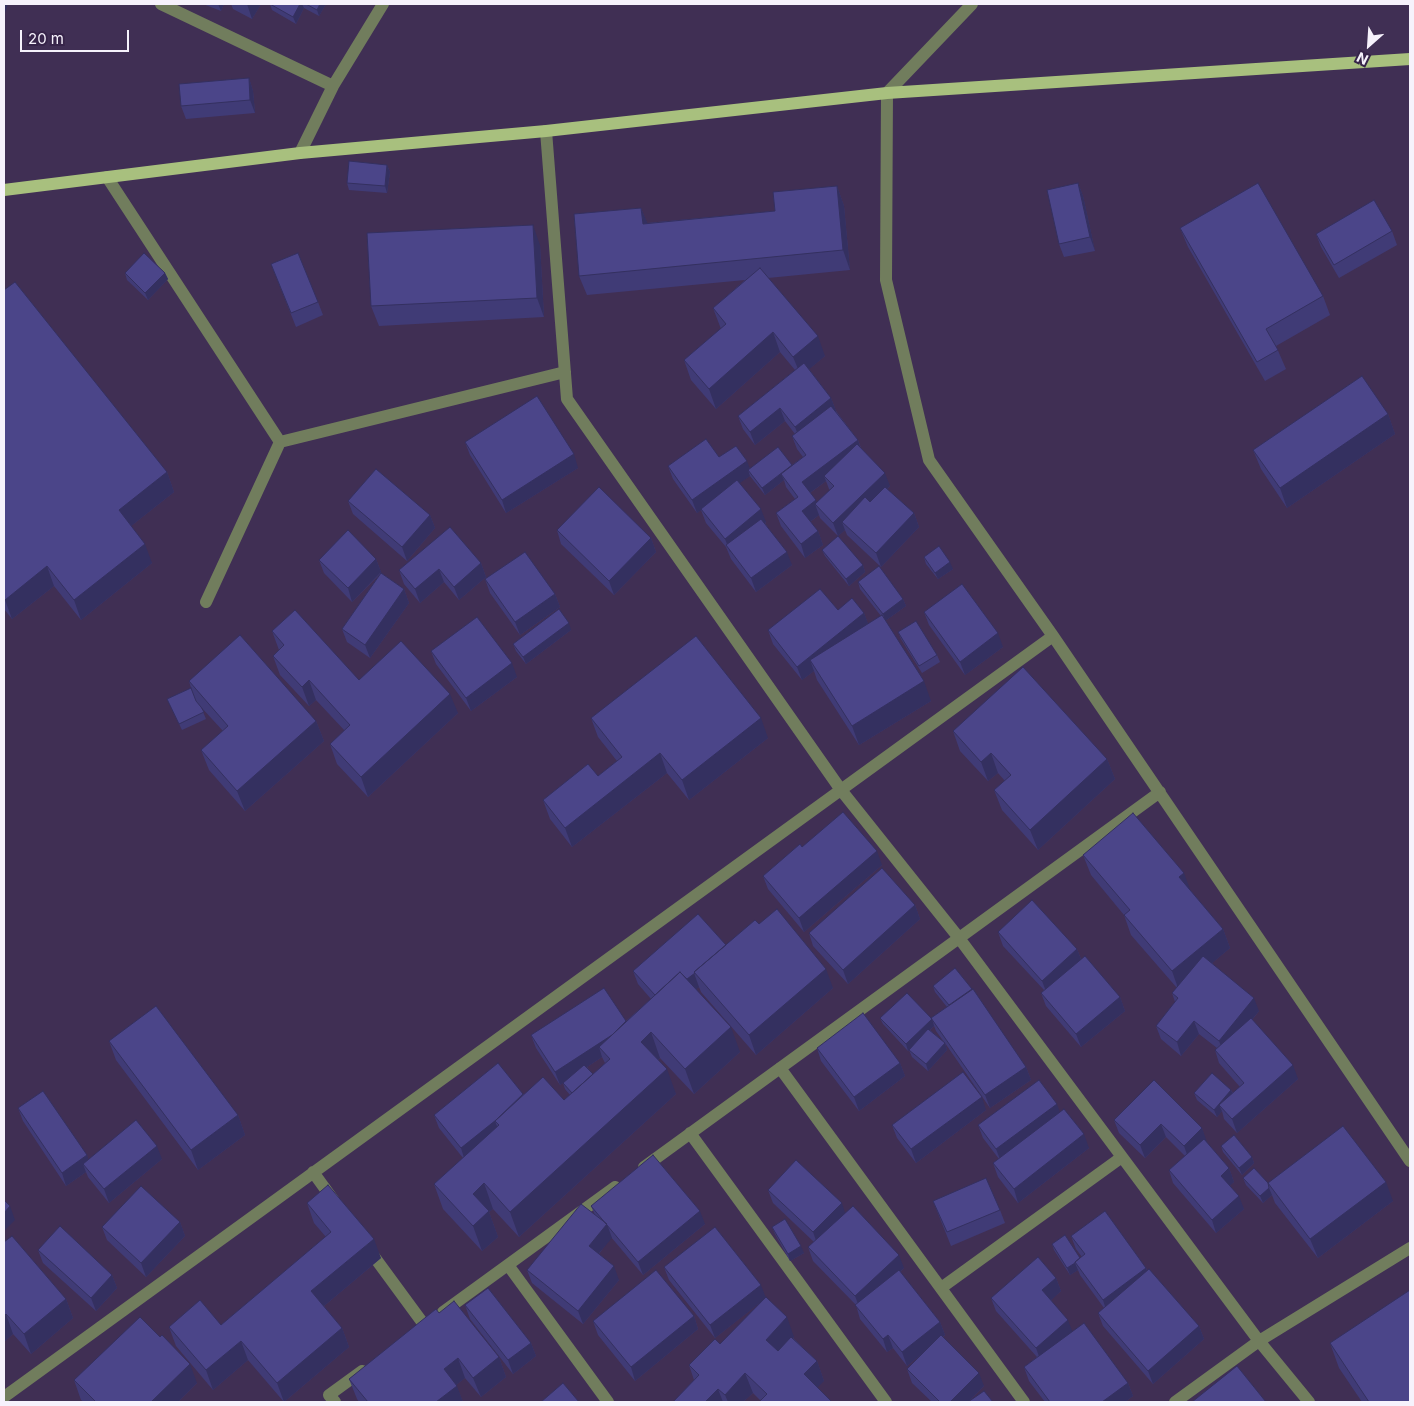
<!DOCTYPE html>
<html>
<head>
<meta charset="utf-8">
<style>
  body { margin:0 }
  #map { position:relative; width:1414px; height:1406px; overflow:hidden; background:#402f54; font-family:Inter,sans-serif }
  canvas { display:block }
  .frame { position:absolute; inset:0; border:5px solid #f6f2fc; pointer-events:none }
  .north { position:absolute; left:1344px; top:20px; width:50px; height:50px; -webkit-text-stroke:4px #362449; paint-order:stroke; rotate:206deg; font-size:14px; font-weight:700; line-height:20px; text-align:center; color:#f6f2fc }
  .north::after { content:''; display:block; margin:auto; width:18px; height:22px; background:#f6f2fc; clip-path:polygon(50% 0,100% 100%,50% 72%,0 100%) }
  .scale { position:absolute; left:20px; top:30px; width:109px; height:22px; box-sizing:border-box; border:2px solid #f6f2fc; border-top:0; padding-left:6px; font-size:15px; line-height:18px; white-space:nowrap; color:#f6f2fc; -webkit-text-stroke:4px #362449; paint-order:stroke }
</style>
</head>
<body>
<div id="map">
<canvas width="1414" height="1406"></canvas>
<div class="frame"></div>
<div class="north">N</div>
<div class="scale">20 m</div>
</div>
<script>
const ctx = document.querySelector('canvas').getContext('2d');
ctx.lineJoin = 'round';
const shape = rows => new Path2D(rows.map(r => 'M' + r).join(''));
function trace(path, color, width, dash) { ctx.strokeStyle = color; ctx.lineWidth = width; ctx.lineCap = dash ? 'butt' : 'round'; ctx.setLineDash(dash || []); ctx.stroke(path); }
function fill(path, color) { ctx.fillStyle = color; ctx.fill(path, 'evenodd'); }
trace(shape([
  [161,4,333,86],
  [972,4,887,93,886,280,929,460,1053,636,1410,1161],
  [546,131,567,399,841,790,959,938,1259,1341,1309,1402],
  [300,153,333,86,383,4],
  [107,177,280,442,565,372],
  [206,602,280,442],
  [780,1068,1024,1402],
  [690,1133,886,1402],
  [644,1167,1160,792],
  [313,1172,334,1201],
  [367,1247,425,1326],
  [508,1265,608,1402],
  [941,1288,1122,1157],
  [443,1312,615,1187],
  [4,1397,1053,636],
  [335,1402,329,1395,362,1371],
  [1175,1402,1259,1341,1410,1248]
]), '#717d5d', 12);
trace(shape([
  [4,190,300,153,546,131,887,93,1410,59]
]), '#a8c07e', 12);
fill(shape([
  [203,4,224,4,221,11],
  [231,4,261,4,252,19,233,9],
  [270,4,326,4,319,16,304,8,296,24,272,10],
  [249,78,253,91,255,113,186,119,181,106],
  [387,165,390,172,387,193,349,190,347,183],
  [1078,183,1083,196,1095,251,1064,257,1059,244],
  [837,186,844,206,850,270,768,278,825,356,809,369,831,398,836,411,858,440,861,448,890,486,887,489,914,513,919,527,881,567,847,535,845,530,838,536,820,518,819,515,810,522,818,531,823,545,805,558,781,526,776,513,795,499,786,487,784,480,765,495,750,476,739,483,766,522,765,523,792,565,756,592,731,559,726,547,706,523,701,510,697,513,673,479,668,466,719,457,750,468,792,465,803,457,797,449,792,436,795,434,785,421,755,445,743,429,738,416,795,370,780,352,716,409,691,380,684,360,721,329,713,308,745,280,587,295,579,276,641,208,647,223,775,211],
  [826,481,829,489,830,490,817,503,810,493],
  [1180,228,1323,296,1330,315,1276,346,1286,369,1265,381,1188,247],
  [1392,231,1397,245,1339,278,1321,247,1316,234],
  [540,245,544,317,379,326,371,306],
  [271,264,318,302,323,315,296,327],
  [125,273,165,273,168,279,148,300,127,280],
  [4,290,167,472,174,492,131,526,152,563,81,620,54,586,12,619,4,609],
  [1388,414,1395,434,1287,508,1261,469,1253,450],
  [465,442,578,468,506,513,470,455],
  [348,501,430,515,435,528,407,561,353,514],
  [557,530,651,538,656,552,614,595,561,544],
  [822,550,863,565,865,572,849,586,825,556],
  [924,557,953,569,938,579,926,564],
  [376,559,381,572,381,573,404,589,409,603,370,658,347,642,342,629,380,574,352,602,324,573,319,560],
  [481,563,486,577,459,600,444,582,420,603,404,584,399,570],
  [485,579,555,594,560,607,520,635,490,593],
  [858,582,903,599,906,606,885,621,931,701,859,745,817,680,814,671,802,680,773,644,768,630,838,610,864,613,868,624,881,616,860,589],
  [924,612,1003,647,965,675,929,625],
  [571,630,526,664,516,651,513,644],
  [272,631,359,680,458,713,368,797,337,764,330,744,345,731,316,700,309,706,280,675,273,656,279,650],
  [898,632,937,655,940,662,922,673,901,639],
  [431,651,517,677,471,711,436,664],
  [189,681,316,721,324,741,245,811,209,770,201,750,223,731,201,707,206,719,182,730,170,705,167,699,191,688],
  [591,718,768,738,689,800,667,773,572,847,550,819,543,800,598,776,617,761,598,737],
  [953,731,1107,759,1115,779,1038,850,1002,810,994,790,1005,781,998,773,988,781,960,751],
  [802,847,882,865,804,932,768,889,763,876],
  [1083,855,1190,890,1223,929,1230,948,1212,963,1259,1011,1252,1020,1298,1079,1237,1133,1224,1119,1222,1111,1217,1117,1197,1100,1194,1093,1231,1090,1233,1093,1240,1087,1219,1063,1215,1050,1217,1048,1199,1034,1181,1056,1161,1039,1156,1026,1175,1002,1172,993,1177,988,1131,935,1124,915,1091,875],
  [915,905,920,919,848,984,813,946,809,933],
  [759,924,833,988,756,1055,701,992,699,987,696,989,740,1052,694,1094,660,1058,658,1060,676,1094,519,1237,493,1209,489,1212,498,1237,482,1251,443,1209,434,1184,463,1158,439,1128,434,1115,523,1094,564,1100,570,1095,565,1089,563,1083,560,1085,536,1048,531,1035,626,1021,651,999,638,984,633,971,726,945],
  [602,1057,605,1063,593,1074,587,1067],
  [998,932,1077,949,1081,959,1120,997,1125,1011,1081,1047,1046,1006,1041,993,1044,990,1003,946],
  [933,986,1026,1067,1031,1080,990,1108,945,1043,947,1050,928,1071,912,1057,909,1050,912,1047,908,1051,883,1024,880,1018,932,1019,934,1026,930,1030,944,1042,936,1031,931,1018,947,1007,935,992],
  [109,1041,238,1115,245,1135,198,1170,116,1060],
  [817,1048,900,1063,905,1076,859,1111,821,1061],
  [18,1108,87,1155,88,1160,162,1159,109,1203,88,1177,86,1172,66,1186,23,1121],
  [986,1110,916,1163,897,1138,892,1125],
  [1060,1112,1089,1148,1018,1203,998,1177,993,1163,999,1159,983,1138,978,1125],
  [1114,1120,1202,1128,1206,1142,1229,1168,1234,1182,1230,1185,1244,1209,1216,1233,1173,1183,1169,1170,1185,1156,1166,1137,1145,1158,1119,1133],
  [1221,1146,1252,1157,1254,1163,1242,1175,1223,1152],
  [1243,1178,1268,1183,1393,1201,1318,1258,1275,1203,1272,1195,1263,1203,1246,1185],
  [768,1190,845,1213,904,1268,900,1272,940,1322,945,1335,943,1337,984,1386,968,1402,932,1402,912,1383,907,1369,924,1352,907,1366,893,1348,887,1352,860,1319,856,1305,813,1261,808,1247,814,1242,773,1203],
  [933,1201,1000,1210,1005,1223,951,1246],
  [307,1203,381,1258,324,1306,342,1328,349,1347,284,1402,248,1360,213,1390,176,1346,169,1327,221,1325,326,1237,314,1223],
  [591,1206,705,1224,643,1275,611,1237,599,1254,619,1280,583,1324,532,1283,527,1270,595,1215],
  [180,1222,185,1236,146,1277,107,1240,102,1227],
  [772,1227,804,1253,790,1261,775,1234],
  [1071,1236,1146,1268,1148,1271,1199,1326,1204,1339,1153,1384,1103,1326,1098,1313,1104,1308,1080,1275,1078,1270,1070,1275,1054,1250,1052,1244,1080,1258,1082,1257,1076,1249],
  [4,1242,66,1299,73,1318,31,1354,13,1334,4,1342],
  [38,1250,112,1275,117,1288,96,1311,43,1263],
  [664,1267,766,1297,794,1337,793,1338,817,1361,824,1381,760,1400,753,1393,743,1402,673,1402,694,1380,689,1365,720,1344,763,1300,715,1338,669,1280],
  [1056,1278,1061,1291,1051,1300,1072,1331,1128,1383,1133,1396,1125,1402,1045,1402,1029,1381,1024,1367,1037,1357,996,1311,991,1298],
  [465,1305,531,1343,536,1356,513,1374,470,1319],
  [439,1313,499,1357,506,1377,481,1397,465,1378,456,1385,463,1402,359,1402,357,1399,349,1379],
  [694,1316,698,1329,635,1381,598,1335,593,1321],
  [1330,1343,1410,1402,1362,1402,1339,1368],
  [74,1380,197,1383,178,1402,84,1402,81,1400]
]), '#403b76');
fill(shape([
  [4,4,8,4,4,16],
  [218,4,224,4,221,11],
  [247,4,261,4,252,19],
  [300,4,302,4,304,8,296,24,293,17],
  [320,4,326,4,319,16,317,10],
  [249,78,253,91,255,113,250,100],
  [387,165,390,172,387,193,385,186],
  [1078,183,1083,196,1095,251,1090,237],
  [837,186,844,206,850,270,843,250],
  [641,208,649,227,643,224],
  [533,225,540,245,544,317,537,298],
  [165,273,168,279,148,300,145,293],
  [773,332,780,352,716,409,709,389],
  [818,336,825,356,801,376,793,357],
  [831,398,836,411,800,440,795,427],
  [780,408,785,421,755,445,750,432],
  [1388,414,1395,434,1287,508,1280,488],
  [858,440,862,453,824,476,826,481,807,495,802,482],
  [574,454,578,468,506,513,502,500],
  [747,461,752,474,748,470,750,476,697,513,692,500],
  [167,472,174,492,126,530,119,510],
  [885,473,890,486,848,527,842,522,845,530,838,536,833,523],
  [781,474,784,480,765,495,762,488],
  [816,500,818,507,815,504,819,515,807,524,802,511],
  [761,509,766,522,730,552,725,539],
  [914,513,919,527,881,567,876,553],
  [430,515,435,528,407,561,402,547],
  [818,531,823,545,805,558,801,544],
  [651,538,656,552,614,595,609,581],
  [145,544,152,563,81,620,74,600],
  [787,552,792,565,756,592,751,578],
  [376,559,381,572,352,602,348,588],
  [950,562,953,569,938,579,935,573],
  [481,563,486,577,459,600,454,587],
  [863,565,865,572,849,586,846,579],
  [47,566,54,586,12,619,5,600],
  [439,569,444,582,420,603,415,589],
  [404,589,409,603,370,658,365,645],
  [555,594,560,607,520,635,515,622],
  [903,599,906,606,885,621,883,614],
  [864,613,869,626,810,660,814,671,802,680,797,667],
  [569,623,571,630,526,664,523,657],
  [998,633,1003,647,965,675,960,662],
  [512,663,517,677,471,711,466,698],
  [309,680,316,700,309,706,302,687],
  [924,681,931,701,859,745,852,726],
  [450,694,458,713,368,797,361,777],
  [761,718,768,738,689,800,682,780],
  [316,721,324,741,245,811,237,791],
  [660,753,667,773,572,847,565,828],
  [991,753,998,773,988,781,981,762],
  [1107,759,1115,779,1038,850,1030,830],
  [877,851,882,865,804,932,799,918],
  [1184,873,1191,892,1179,877],
  [915,905,920,919,848,984,843,970],
  [1223,929,1230,948,1179,991,1172,971],
  [1077,949,1082,962,1047,994,1042,981],
  [826,969,833,988,756,1055,749,1035],
  [694,973,699,987,666,1016,661,1002],
  [1120,997,1125,1011,1081,1047,1076,1034],
  [1254,998,1259,1011,1224,1054,1219,1041],
  [932,1019,934,1026,908,1051,906,1044],
  [1194,1021,1199,1034,1181,1056,1177,1042],
  [628,1024,599,1047,602,1057,560,1085,555,1072],
  [731,1027,740,1052,694,1094,685,1069],
  [651,1032,660,1058,650,1067,641,1042],
  [945,1043,947,1050,928,1071,926,1064],
  [900,1063,905,1076,859,1111,854,1097],
  [1293,1065,1298,1079,1237,1133,1232,1119],
  [1026,1067,1031,1080,990,1108,985,1095],
  [667,1069,676,1094,519,1237,510,1212],
  [1231,1090,1234,1097,1219,1105,1222,1111,1217,1117,1214,1110],
  [525,1096,499,1125,495,1121,500,1134,465,1161,461,1148],
  [982,1097,986,1110,916,1163,911,1149],
  [1057,1104,1062,1118,1001,1162,996,1149],
  [238,1115,245,1135,198,1170,191,1150],
  [1161,1124,1166,1137,1145,1158,1140,1145],
  [1202,1128,1207,1142,1189,1160,1184,1146],
  [1084,1134,1089,1148,1018,1203,1014,1189],
  [157,1146,162,1159,109,1203,104,1189],
  [87,1155,92,1169,83,1164,86,1172,66,1186,62,1173],
  [1252,1157,1254,1163,1242,1175,1239,1168],
  [1229,1168,1234,1182,1226,1189,1221,1176],
  [1386,1182,1393,1201,1318,1258,1310,1239],
  [484,1183,493,1209,489,1212,498,1237,482,1251,473,1226,473,1194],
  [1269,1188,1272,1195,1263,1203,1260,1196],
  [1239,1196,1244,1209,1216,1233,1212,1220],
  [842,1203,846,1216,818,1246,813,1232],
  [10,1206,15,1220,4,1231,4,1213],
  [700,1211,705,1224,643,1275,638,1262],
  [180,1222,185,1236,146,1277,141,1263],
  [607,1224,612,1238,594,1259,589,1246],
  [374,1239,381,1258,318,1311,311,1291],
  [801,1246,804,1253,790,1261,788,1254],
  [899,1255,904,1268,860,1309,855,1296],
  [1075,1263,1078,1270,1070,1275,1067,1268],
  [614,1266,619,1280,583,1324,578,1311],
  [1146,1268,1151,1281,1107,1313,1103,1300],
  [112,1275,117,1288,96,1311,91,1298],
  [1056,1278,1061,1291,1047,1304,1042,1290],
  [761,1285,766,1298,715,1338,710,1325],
  [66,1299,73,1318,31,1354,24,1334],
  [6,1314,13,1334,4,1342,4,1316],
  [694,1316,698,1329,635,1381,631,1367],
  [787,1317,794,1337,773,1359,766,1340],
  [1068,1320,1073,1333,1041,1362,1036,1348],
  [940,1322,945,1335,907,1366,902,1352],
  [1199,1326,1204,1339,1153,1384,1148,1371],
  [342,1328,349,1347,284,1402,277,1383],
  [888,1335,893,1348,887,1352,883,1339],
  [241,1341,248,1360,213,1390,206,1370],
  [531,1343,536,1356,513,1374,508,1360],
  [499,1357,506,1377,481,1397,473,1378],
  [458,1358,465,1378,451,1389,444,1369],
  [817,1361,824,1381,811,1394,804,1374],
  [190,1364,197,1383,178,1402,151,1402],
  [745,1373,753,1393,743,1402,728,1402,725,1395],
  [979,1373,984,1386,968,1402,950,1402],
  [1128,1383,1133,1396,1125,1402,1102,1402],
  [457,1386,463,1402,436,1402],
  [718,1389,723,1402,705,1402]
]), '#343060');
const building = shape([
  [270,4,300,4,293,17,270,4],
  [306,4,320,4,317,10,306,4],
  [249,78,250,100,181,106,179,84,249,78],
  [349,161,387,165,385,186,347,183,349,161],
  [1078,183,1090,237,1059,244,1047,190,1078,183],
  [1258,183,1323,296,1266,329,1278,350,1257,362,1180,228,1258,183],
  [837,186,843,250,579,276,574,214,641,208,643,224,775,211,773,192,837,186],
  [1374,200,1392,231,1334,265,1316,234,1374,200],
  [533,225,537,298,371,306,367,233,533,225],
  [144,253,165,273,145,293,125,273,144,253],
  [298,253,318,302,291,313,271,264,298,253],
  [760,268,818,336,793,357,773,332,709,389,684,360,726,324,713,308,760,268],
  [15,282,167,472,119,510,145,544,74,600,47,566,5,600,4,598,4,290,15,282],
  [804,363,831,398,795,427,780,408,750,432,738,416,804,363],
  [1362,376,1388,414,1280,488,1253,450,1362,376],
  [537,396,574,454,502,500,465,442,537,396],
  [831,406,858,440,802,482,816,500,802,511,818,531,801,544,776,513,798,497,781,474,806,455,792,436,831,406],
  [706,439,719,457,736,446,747,461,692,500,668,466,706,439],
  [857,444,885,473,833,523,815,504,834,486,824,476,857,444],
  [778,447,792,465,762,488,748,470,778,447],
  [376,469,430,515,402,547,348,501,376,469],
  [737,480,761,509,725,539,701,509,737,480],
  [599,487,651,538,609,581,557,530,599,487],
  [885,487,914,513,876,553,842,522,865,497,870,502,885,487],
  [761,519,787,552,751,578,726,545,761,519],
  [450,527,481,563,454,587,439,569,415,589,399,570,450,527],
  [348,530,376,559,348,588,319,560,348,530],
  [838,536,863,565,846,579,822,550,838,536],
  [939,546,950,562,935,573,924,557,939,546],
  [525,552,555,594,515,622,485,579,525,552],
  [879,566,903,599,883,614,858,582,879,566],
  [381,573,404,589,365,645,342,629,381,573],
  [962,584,998,633,960,662,924,612,962,584],
  [820,589,838,610,852,598,864,613,797,667,768,630,820,589],
  [559,609,569,623,523,657,513,644,559,609],
  [295,610,359,680,401,641,450,694,361,777,330,744,350,725,309,680,302,687,273,656,284,645,272,631,295,610],
  [882,615,924,681,852,726,810,660,882,615],
  [477,617,512,663,466,698,431,651,477,617],
  [916,621,937,655,919,666,898,632,916,621],
  [240,635,316,721,237,791,201,750,228,726,189,681,240,635],
  [696,636,761,718,682,780,660,753,565,828,543,800,588,764,598,776,622,757,591,718,696,636],
  [1023,667,1107,759,1030,830,994,790,1011,775,991,753,981,762,953,731,1023,667],
  [191,688,196,701,201,707,204,712,179,724,167,699,191,688],
  [843,812,877,851,799,918,763,876,800,844,802,847,843,812],
  [1133,813,1184,873,1179,877,1223,929,1172,971,1124,915,1130,910,1083,855,1133,813],
  [882,868,915,905,843,970,809,933,882,868],
  [1032,900,1077,949,1042,981,998,932,1032,900],
  [777,909,826,969,749,1035,694,972,755,920,759,924,777,909],
  [698,914,726,945,694,972,695,973,687,979,680,972,655,995,633,971,698,914],
  [1085,956,1120,997,1076,1034,1041,993,1085,956],
  [1203,956,1254,998,1219,1041,1194,1021,1177,1042,1156,1026,1178,998,1172,993,1203,956],
  [955,968,972,989,949,1005,933,986,955,968],
  [680,972,731,1027,685,1069,651,1032,641,1042,667,1069,510,1212,484,1183,473,1194,489,1211,473,1226,434,1184,499,1125,495,1121,543,1077,564,1100,610,1059,599,1047,680,972],
  [604,988,626,1021,612,1035,555,1072,531,1035,604,988],
  [973,989,1026,1067,985,1095,931,1018,973,989],
  [907,993,932,1019,906,1044,880,1018,907,993],
  [156,1006,238,1115,191,1150,109,1041,156,1006],
  [863,1013,900,1063,854,1097,817,1048,863,1013],
  [1251,1018,1293,1065,1232,1119,1219,1105,1244,1083,1215,1050,1251,1018],
  [928,1029,945,1043,926,1064,909,1050,928,1029],
  [498,1063,523,1094,496,1120,461,1148,434,1115,498,1063],
  [584,1065,593,1074,572,1093,563,1083,584,1065],
  [963,1072,982,1097,911,1149,892,1125,963,1072],
  [1212,1073,1231,1090,1214,1110,1194,1093,1212,1073],
  [1039,1080,1057,1104,996,1149,978,1125,1039,1080],
  [1154,1080,1202,1128,1184,1146,1161,1124,1140,1145,1114,1120,1154,1080],
  [43,1091,87,1155,62,1173,18,1108,43,1091],
  [1064,1109,1084,1134,1014,1189,993,1163,1064,1109],
  [136,1120,157,1146,104,1189,83,1164,136,1120],
  [1343,1126,1386,1182,1310,1239,1268,1183,1343,1126],
  [1234,1135,1252,1157,1239,1168,1221,1146,1234,1135],
  [1204,1139,1229,1168,1221,1176,1239,1196,1212,1220,1169,1170,1204,1139],
  [653,1155,700,1211,638,1262,591,1206,653,1155],
  [796,1160,842,1203,813,1232,768,1190,796,1160],
  [1254,1168,1268,1183,1269,1188,1260,1196,1243,1178,1254,1168],
  [986,1178,1000,1210,947,1232,933,1201,986,1178],
  [328,1185,374,1239,311,1291,342,1328,277,1383,241,1341,206,1370,169,1327,200,1300,221,1325,331,1232,307,1203,328,1185],
  [141,1186,180,1222,141,1263,102,1227,141,1186],
  [4,1200,10,1206,4,1213,4,1200],
  [581,1204,607,1224,589,1246,614,1266,578,1311,527,1270,581,1204],
  [853,1206,899,1255,855,1296,808,1247,853,1206],
  [1105,1211,1146,1268,1103,1300,1075,1262,1085,1254,1071,1236,1105,1211],
  [785,1219,801,1246,788,1254,772,1227,785,1219],
  [60,1226,112,1275,91,1298,38,1250,60,1226],
  [715,1227,761,1285,710,1325,664,1267,715,1227],
  [1065,1235,1080,1258,1075,1262,1075,1263,1067,1268,1052,1244,1065,1235],
  [12,1236,66,1299,24,1334,6,1314,4,1316,4,1242,12,1236],
  [1038,1257,1056,1278,1042,1290,1068,1320,1036,1348,991,1298,1038,1257],
  [1149,1269,1199,1326,1148,1371,1098,1313,1149,1269],
  [656,1270,694,1316,631,1367,593,1321,656,1270],
  [899,1270,940,1322,902,1352,888,1335,883,1339,855,1305,899,1270],
  [488,1288,531,1343,508,1360,465,1305,488,1288],
  [1410,1290,1410,1402,1369,1402,1330,1343,1410,1290],
  [766,1297,787,1317,766,1340,778,1351,791,1337,817,1361,804,1374,832,1402,759,1402,767,1394,745,1373,725,1395,718,1389,705,1402,673,1402,699,1375,689,1365,715,1339,720,1344,766,1297],
  [454,1301,499,1357,473,1378,458,1358,444,1369,457,1386,436,1402,368,1402,349,1379,436,1309,439,1313,454,1301],
  [140,1317,160,1337,162,1335,190,1364,151,1402,96,1402,74,1380,140,1317],
  [1084,1323,1128,1383,1102,1402,1050,1402,1024,1367,1084,1323],
  [941,1335,979,1373,950,1402,940,1402,907,1369,941,1335],
  [1237,1366,1266,1402,1192,1402,1237,1366],
  [563,1383,579,1402,541,1402,563,1383],
  [984,1391,993,1402,968,1402,984,1391]
]);
fill(building, '#4b4589');
trace(building, '#343060', 1);
</script>
</body>
</html>
